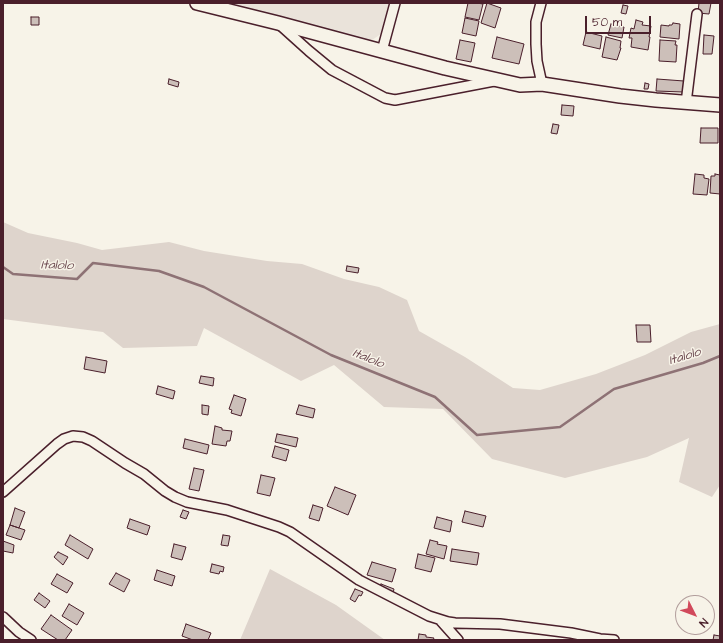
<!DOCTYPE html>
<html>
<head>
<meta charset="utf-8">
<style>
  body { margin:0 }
  #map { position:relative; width:723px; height:643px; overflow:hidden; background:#f7f3e8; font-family:"Architects Daughter",sans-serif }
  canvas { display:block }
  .frame { position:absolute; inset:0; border:4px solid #4a1f2b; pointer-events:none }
  .north { position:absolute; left:675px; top:595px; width:40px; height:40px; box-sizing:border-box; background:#f7f3e8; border:1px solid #b29e9c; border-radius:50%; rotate:132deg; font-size:11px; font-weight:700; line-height:16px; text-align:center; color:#4a1f2b }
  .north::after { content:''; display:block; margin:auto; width:14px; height:18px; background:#d1495b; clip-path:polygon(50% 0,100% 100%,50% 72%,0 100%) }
  .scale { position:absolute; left:585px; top:16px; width:66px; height:18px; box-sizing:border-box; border:2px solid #4a1f2b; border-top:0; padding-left:5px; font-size:12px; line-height:14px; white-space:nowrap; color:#4a1f2b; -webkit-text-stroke:3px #f7f3e8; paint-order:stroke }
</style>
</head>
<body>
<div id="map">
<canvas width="723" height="643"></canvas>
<div class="frame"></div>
<div class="north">N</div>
<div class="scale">50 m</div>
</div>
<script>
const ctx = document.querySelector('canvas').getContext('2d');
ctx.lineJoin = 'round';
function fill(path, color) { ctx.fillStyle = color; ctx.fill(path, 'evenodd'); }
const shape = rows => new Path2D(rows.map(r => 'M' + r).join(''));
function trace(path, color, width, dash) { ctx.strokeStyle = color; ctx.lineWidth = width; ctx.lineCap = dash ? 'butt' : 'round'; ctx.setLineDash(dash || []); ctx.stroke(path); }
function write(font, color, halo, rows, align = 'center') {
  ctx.font = font + ' "Architects Daughter",sans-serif'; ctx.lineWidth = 3; ctx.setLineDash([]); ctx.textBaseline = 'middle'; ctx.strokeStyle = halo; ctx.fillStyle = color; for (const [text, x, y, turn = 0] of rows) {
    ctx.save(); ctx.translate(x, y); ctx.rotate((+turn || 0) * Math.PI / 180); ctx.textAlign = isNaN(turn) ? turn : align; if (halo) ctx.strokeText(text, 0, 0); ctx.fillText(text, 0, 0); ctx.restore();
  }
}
fill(shape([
  [226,3,393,3,387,30,369,42]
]), '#eae3da');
fill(shape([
  [3,222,28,233,77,243,102,250,169,242,204,251,267,261,302,264,344,279,379,287,407,300,419,331,465,357,513,388,540,390,596,374,645,355,691,332,720,324,720,449,719,450,720,452,720,485,712,497,679,482,689,438,647,457,565,478,492,459,443,409,384,407,334,365,301,381,204,328,197,346,123,348,103,332,3,319],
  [270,569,336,605,385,640,240,640]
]), '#ded4cc');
trace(shape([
  [3,267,13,274,77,279,93,263,159,271,204,287,331,355,435,397,477,435,560,427,614,389,703,363,720,356]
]), '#8e7275', 2.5);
const building = shape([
  [468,3,477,3,483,4,479,20,465,17,468,3],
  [487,3,501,8,495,28,481,23,487,3],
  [699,3,711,3,709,14,698,13,699,3],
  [623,5,628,6,626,14,621,13,623,5],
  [31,17,39,17,39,25,31,25,31,17],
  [465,18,479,21,476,36,462,33,465,18],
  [636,20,643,22,642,25,651,26,649,37,650,37,648,50,631,47,632,38,629,38,631,28,634,29,636,20],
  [673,23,680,24,679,39,660,37,661,25,669,26,669,25,672,25,673,23],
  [611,24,624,27,622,38,608,35,611,24],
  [586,32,602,36,600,49,583,45,586,32],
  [704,35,714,36,712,54,703,54,704,35],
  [497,37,524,44,519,64,492,58,497,37],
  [606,37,621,41,620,48,621,48,617,60,602,57,606,37],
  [460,40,475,43,471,62,456,59,460,40],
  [660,40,676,41,675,45,677,45,676,62,659,61,660,40],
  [169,79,179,82,178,87,168,84,169,79],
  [657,79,684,81,683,92,656,91,657,79],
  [645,83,649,84,648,89,644,89,645,83],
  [562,105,574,106,573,116,561,115,562,105],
  [553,124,559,125,557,134,551,133,553,124],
  [701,128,718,128,718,143,700,143,701,128],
  [695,174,704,175,704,178,709,179,707,195,693,194,695,174],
  [715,174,720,175,720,194,710,193,711,176,715,176,715,174],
  [347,266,359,268,358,273,346,271,347,266],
  [636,325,650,325,651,342,637,342,636,325],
  [86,357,107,361,105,373,84,369,86,357],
  [201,376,214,378,213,386,199,383,201,376],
  [158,386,175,391,173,399,156,394,158,386],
  [234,395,246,399,241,416,231,413,232,410,229,409,234,395],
  [202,405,209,406,208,415,202,414,202,405],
  [299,405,315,409,313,418,296,414,299,405],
  [215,426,222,428,222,430,232,431,230,441,227,441,226,446,212,444,215,426],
  [277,434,298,438,296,447,275,442,277,434],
  [185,439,209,445,207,454,183,448,185,439],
  [275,446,289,450,286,461,272,457,275,446],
  [194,468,204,470,199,491,189,489,194,468],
  [261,475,275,478,270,496,257,493,261,475],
  [335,487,356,495,348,515,327,506,335,487],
  [313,505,323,508,319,521,309,518,313,505],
  [15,508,25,512,19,528,10,525,15,508],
  [183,510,189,512,186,519,180,517,183,510],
  [465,511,486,516,483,527,462,522,465,511],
  [437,517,452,521,450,532,434,528,437,517],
  [130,519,150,526,147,535,127,528,130,519],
  [10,525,25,530,21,540,6,535,10,525],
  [70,535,93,549,88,559,65,545,70,535],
  [223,535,230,536,228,546,221,545,223,535],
  [430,540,438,542,437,544,447,546,444,559,426,554,430,540],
  [3,541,14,545,13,553,3,551,3,541],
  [174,544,186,547,182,560,171,557,174,544],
  [452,549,479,553,477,565,450,561,452,549],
  [58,552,68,557,63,565,54,557,58,552],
  [418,554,435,558,431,572,415,568,418,554],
  [372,562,396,569,392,582,367,575,372,562],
  [212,564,224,567,223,572,220,571,219,574,210,572,212,564],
  [157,570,175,576,172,586,154,580,157,570],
  [116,573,130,580,124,592,109,584,116,573],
  [57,574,73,583,67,593,51,584,57,574],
  [381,584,394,589,393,593,379,588,381,584],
  [355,589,363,592,361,596,359,595,355,602,350,599,355,589],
  [39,593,50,601,45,608,34,600,39,593],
  [69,604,84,613,77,625,62,616,69,604],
  [51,615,72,630,65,640,58,640,41,629,51,615],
  [186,624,211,633,208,640,193,640,182,636,186,624],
  [419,634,426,635,426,637,434,638,433,640,418,640,419,634],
  [714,635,720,636,720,640,713,640,714,635]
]);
fill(building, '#ccbfb9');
trace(building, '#4a1f2b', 1);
const street = shape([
  [541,3,536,22,536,44,537,61,542,84],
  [279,24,309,51,332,70,385,98,395,100,494,81],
  [382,51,395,3],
  [686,103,697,14],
  [3,492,57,444,64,439,73,436,83,437,92,441,125,463,144,474,165,491,175,497,187,502,227,510,279,527,290,532,359,580,429,616,448,622,455,623,500,624,571,633,600,639,614,640],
  [3,617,19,632,31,640],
  [441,621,458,640]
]);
const secondary = shape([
  [197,3,278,23,445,68,520,85,542,84,620,96,656,100,720,105]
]);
trace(street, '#4a1f2b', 12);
trace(secondary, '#4a1f2b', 16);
trace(street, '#f7f3e8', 9);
trace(secondary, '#f7f3e8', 13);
write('italic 13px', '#6c4950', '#f7f3e8', [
  ["Italolo",57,266,1],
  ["Italolo",685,357,-17],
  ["Italolo",368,359,22]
]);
</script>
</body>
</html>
